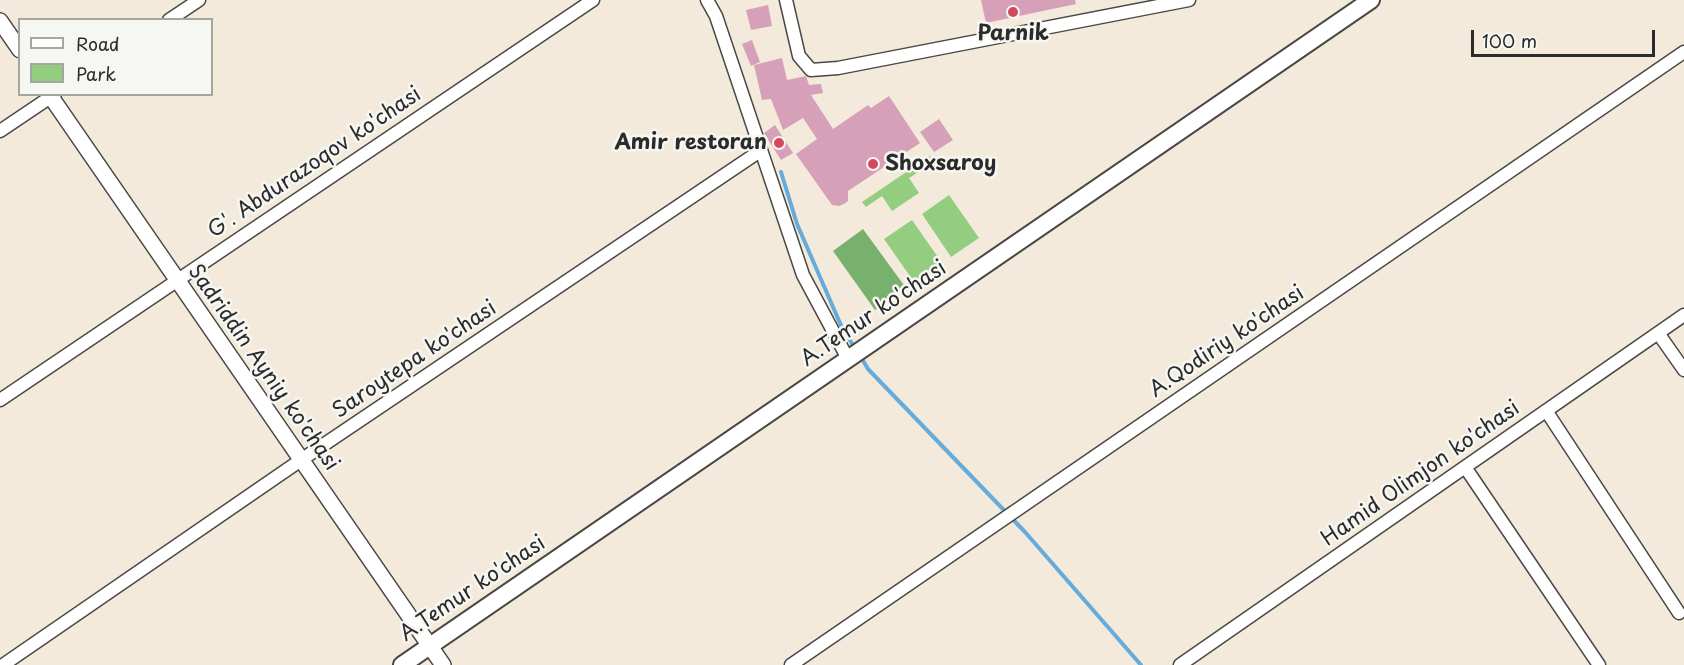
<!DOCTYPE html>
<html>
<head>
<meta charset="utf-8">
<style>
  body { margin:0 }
  #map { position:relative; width:1684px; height:665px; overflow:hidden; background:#f4eadb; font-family:"Playpen Sans",sans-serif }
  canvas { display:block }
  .legend { position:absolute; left:18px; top:18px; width:195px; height:78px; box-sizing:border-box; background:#f6f6f2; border:2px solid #a5a5a2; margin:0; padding:8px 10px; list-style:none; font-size:18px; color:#2b2b2b }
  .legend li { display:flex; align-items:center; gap:12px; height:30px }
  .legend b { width:30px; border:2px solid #a5a5a2 }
  .scale { position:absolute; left:1471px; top:30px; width:184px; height:27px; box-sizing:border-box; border:3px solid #2b2b2b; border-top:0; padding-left:8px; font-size:18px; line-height:21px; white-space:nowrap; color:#2b2b2b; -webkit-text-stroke:4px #f6f6f2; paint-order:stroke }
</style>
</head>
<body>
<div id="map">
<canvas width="1684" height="665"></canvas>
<ul class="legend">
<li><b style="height:8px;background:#fff"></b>Road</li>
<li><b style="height:16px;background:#95cd80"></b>Park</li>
</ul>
<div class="scale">100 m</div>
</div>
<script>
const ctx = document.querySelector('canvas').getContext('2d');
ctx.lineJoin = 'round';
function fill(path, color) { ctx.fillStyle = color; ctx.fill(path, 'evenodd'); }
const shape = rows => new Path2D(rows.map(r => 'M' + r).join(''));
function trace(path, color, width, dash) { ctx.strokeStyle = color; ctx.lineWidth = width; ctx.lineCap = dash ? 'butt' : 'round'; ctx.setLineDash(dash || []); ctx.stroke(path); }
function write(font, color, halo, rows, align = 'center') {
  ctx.font = font + ' "Playpen Sans",sans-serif'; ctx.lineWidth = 5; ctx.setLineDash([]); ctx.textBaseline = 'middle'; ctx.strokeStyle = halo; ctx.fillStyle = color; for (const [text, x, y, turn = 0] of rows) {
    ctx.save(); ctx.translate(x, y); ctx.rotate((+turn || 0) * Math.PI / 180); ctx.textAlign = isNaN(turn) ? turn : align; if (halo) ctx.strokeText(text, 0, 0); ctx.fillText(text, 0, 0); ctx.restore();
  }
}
fill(shape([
  [930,156,934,162,909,178,919,193,892,211,882,196,866,207,862,202],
  [949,195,979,238,951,257,922,214],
  [912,220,942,263,914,282,884,239]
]), '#95cd80');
fill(shape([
  [863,229,906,288,875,310,833,251]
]), '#78b06e');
trace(shape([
  [781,172,797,224,843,330,855,348],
  [861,357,868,369,1025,532,1141,665]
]), '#65acdc', 4);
fill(shape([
  [981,0,1075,0,1076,4,986,23],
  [768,5,772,26,751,30,746,10],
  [752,40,760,62,751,66,742,44],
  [782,58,787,80,806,76,809,85,821,84,823,93,811,95,833,129,868,105,871,108,889,96,920,143,848,191,848,201,844,204,839,206,832,205,796,154,817,139,803,118,783,130,771,99,762,100,754,65],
  [939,119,953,140,934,152,920,132],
  [775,125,793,153,781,160,764,133]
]), '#d6a0b9');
const minor = shape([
  [707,0,716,16,803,275,848,359],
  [786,0,799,56,811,70,838,68,1189,0],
  [169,20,199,0],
  [0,131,55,94],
  [1658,333,1684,370],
  [0,400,593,0],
  [1547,412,1679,613],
  [1465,467,1599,665],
  [3,665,301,460,760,151],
  [791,665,1684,52],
  [1180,665,1684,315]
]);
const tertiary = shape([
  [0,21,20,50],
  [49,94,443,665]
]);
const secondary = shape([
  [402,665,1371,0]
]);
trace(minor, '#494845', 15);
trace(tertiary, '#494845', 18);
trace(secondary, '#494845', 20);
trace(minor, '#fff', 12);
trace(tertiary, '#fff', 15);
trace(secondary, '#fff', 16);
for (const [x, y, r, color] of [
  [1013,12,6,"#d1495b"],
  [779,143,6,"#d1495b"],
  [873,164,6,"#d1495b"]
]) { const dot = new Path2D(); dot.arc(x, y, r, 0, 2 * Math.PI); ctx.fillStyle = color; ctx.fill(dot); trace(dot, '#f6f6f2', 2); }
write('bold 21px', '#2b2b2b', '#f6f6f2', [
  ["Parnik",1013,34],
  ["Amir restoran",767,143,"right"],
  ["Shoxsaroy",885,164,"left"]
]);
write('21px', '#2b2b2b', '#f6f6f2', [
  ["G'. Abdurazoqov ko'chasi",315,163,-34],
  ["A.Temur ko'chasi",874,314,-34],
  ["A.Qodiriy ko'chasi",1227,342,-34],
  ["Saroytepa ko'chasi",415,360,-34],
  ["Sadriddin Ayniy ko'chasi",263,368,55],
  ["Hamid Olimjon ko'chasi",1421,474,-35],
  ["A.Temur ko'chasi",473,589,-34]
]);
</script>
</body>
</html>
